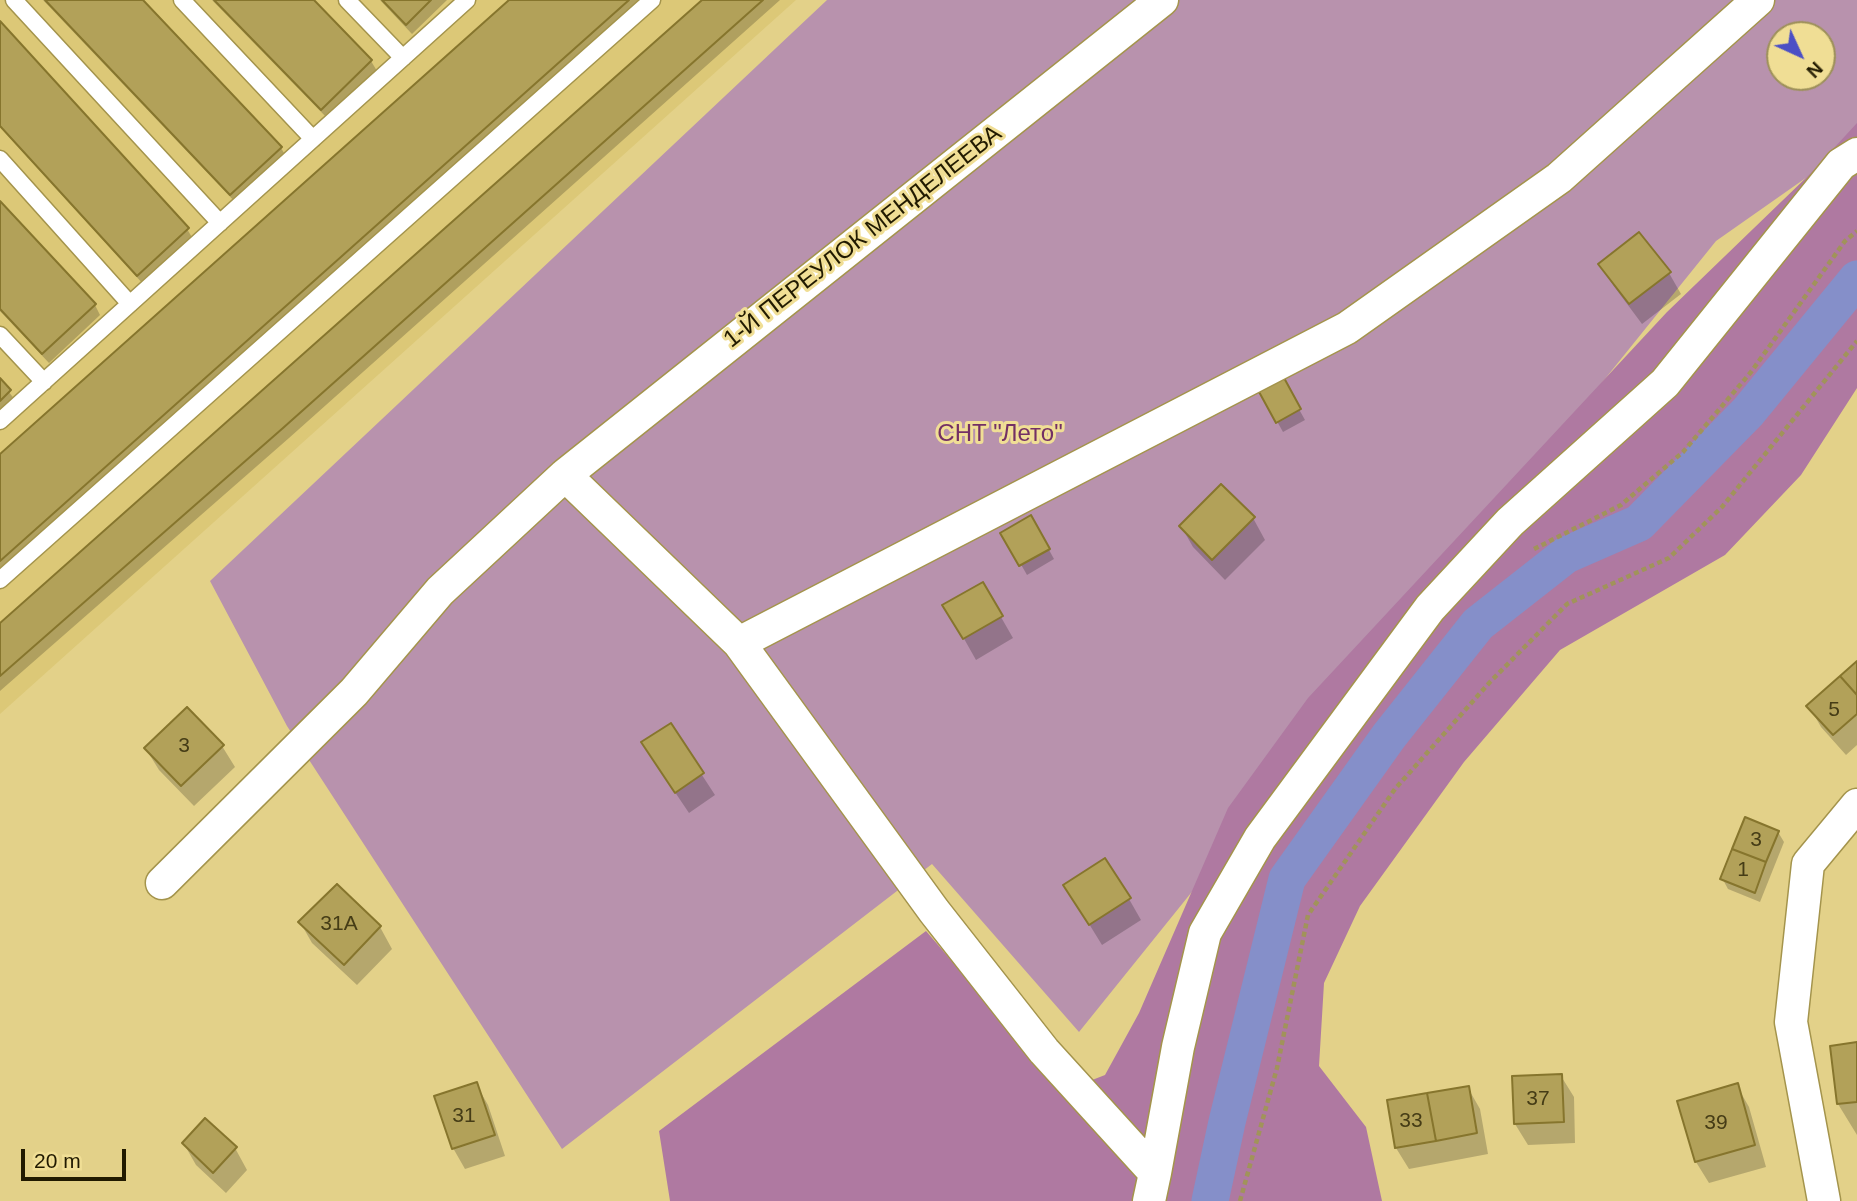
<!DOCTYPE html>
<html>
<head>
<meta charset="utf-8">
<style>
  body { margin:0 }
  #map { position:relative; width:1857px; height:1201px; overflow:hidden; background:#e3d189; font-family:Helvetica,sans-serif }
  canvas { display:block }
  .north { position:absolute; left:1766px; top:21px; width:70px; height:70px; box-sizing:border-box; background:#f0de95; border:2px solid #9d9059; border-radius:50%; rotate:135deg; font-size:19px; font-weight:700; line-height:28px; text-align:center; color:#211a00 }
  .north::after { content:''; display:block; margin:auto; width:24px; height:32px; background:#4b4fc5; clip-path:polygon(50% 0,100% 100%,50% 72%,0 100%) }
  .scale { position:absolute; left:21px; top:1149px; width:105px; height:32px; box-sizing:border-box; border:4px solid #211a00; border-top:0; padding-left:9px; font-size:21px; line-height:24px; white-space:nowrap; color:#211a00; -webkit-text-stroke:5px #f0de95; paint-order:stroke }
</style>
</head>
<body>
<div id="map">
<canvas width="1857" height="1201"></canvas>
<div class="north">N</div>
<div class="scale">20 m</div>
</div>
<script>
const ctx = document.querySelector('canvas').getContext('2d');
ctx.lineJoin = 'round';
function fill(path, color) { ctx.fillStyle = color; ctx.fill(path, 'evenodd'); }
const shape = rows => new Path2D(rows.map(r => 'M' + r).join(''));
function trace(path, color, width, dash) { ctx.strokeStyle = color; ctx.lineWidth = width; ctx.lineCap = dash ? 'butt' : 'round'; ctx.setLineDash(dash || []); ctx.stroke(path); }
function write(font, color, halo, rows, align = 'center') {
  ctx.font = font + ' Helvetica,sans-serif'; ctx.lineWidth = 6; ctx.setLineDash([]); ctx.textBaseline = 'middle'; ctx.strokeStyle = halo; ctx.fillStyle = color; for (const [text, x, y, turn = 0] of rows) {
    ctx.save(); ctx.translate(x, y); ctx.rotate((+turn || 0) * Math.PI / 180); ctx.textAlign = isNaN(turn) ? turn : align; if (halo) ctx.strokeText(text, 0, 0); ctx.fillText(text, 0, 0); ctx.restore();
  }
}
fill(shape([
  [0,0,796,0,0,714]
]), '#dcc877');
fill(shape([
  [827,0,1857,0,1857,142,1716,241,1079,1032,932,864,562,1149,287,726,210,581],
  [1780,35,1822,35,1822,77,1780,77]
]), '#b892ad');
fill(shape([
  [1857,123,1857,388,1801,475,1725,555,1560,650,1464,762,1360,906,1324,983,1319,1066,1366,1127,1382,1201,670,1201,659,1131,926,931,1064,1091,1105,1075,1139,1013,1228,808,1308,698,1667,312,1811,173]
]), '#af79a1');
fill(shape([
  [43,0,141,0,281,148,287,158,237,204],
  [212,0,312,0,371,61,377,71,328,119],
  [380,0,447,0,412,34],
  [512,0,646,0,0,576,0,457],
  [705,0,780,0,289,438,0,691,0,626],
  [0,24,187,229,193,239,144,285,0,127],
  [0,204,95,305,100,315,49,363,0,311],
  [1600,264,1669,273,1681,294,1642,324,1613,285],
  [1282,379,1305,420,1283,432,1260,391],
  [0,381,16,401,0,416],
  [1031,517,1054,559,1027,575,1003,533],
  [1253,518,1265,540,1225,580,1193,547,1181,526],
  [982,584,1013,638,976,660,945,605],
  [1857,663,1857,745,1846,755,1821,727,1809,706],
  [670,726,715,795,689,813,656,764],
  [222,746,235,767,194,806,159,770,146,749],
  [1778,832,1784,842,1760,902,1728,889,1722,878],
  [1129,899,1141,920,1102,945,1078,906],
  [300,922,380,927,392,949,357,985,312,943],
  [1857,1044,1857,1135,1838,1104],
  [1561,1076,1574,1097,1575,1143,1528,1145,1515,1124],
  [476,1084,488,1105,505,1156,465,1169,453,1148],
  [1737,1086,1749,1107,1766,1167,1709,1183,1696,1162,1679,1102],
  [1468,1088,1480,1109,1488,1154,1409,1169,1396,1148],
  [184,1144,235,1148,247,1170,226,1193,196,1165]
]), '#0003');
trace(shape([
  [1210,1201,1227,1122,1287,879,1389,736,1478,624,1566,555,1639,523,1748,412,1857,279]
]), '#858fc9', 37);
const building = shape([
  [45,0,143,0,282,147,230,195,45,0],
  [214,0,314,0,372,60,321,110,214,0],
  [382,0,431,0,406,25,382,0],
  [509,0,629,0,0,561,0,454,509,0],
  [702,0,763,0,283,428,0,676,0,623,702,0],
  [0,21,189,228,137,276,0,126,0,21],
  [0,201,96,304,42,354,0,309,0,201],
  [1639,232,1671,272,1629,304,1598,264,1639,232],
  [1283,376,1301,409,1276,423,1258,390,1283,376],
  [0,378,11,390,0,401,0,378],
  [1221,484,1255,517,1212,560,1179,526,1221,484],
  [1031,515,1050,549,1019,566,1000,533,1031,515],
  [983,582,1003,616,963,639,942,605,983,582],
  [1857,661,1857,695,1840,676,1857,661],
  [1840,676,1857,695,1857,714,1833,735,1806,706,1840,676],
  [187,707,224,745,181,786,144,748,187,707],
  [671,723,704,773,675,793,641,742,671,723],
  [1745,817,1779,831,1766,862,1732,849,1745,817],
  [1732,849,1766,862,1755,893,1720,879,1732,849],
  [1105,858,1131,898,1089,925,1063,885,1105,858],
  [337,884,381,926,344,965,298,922,337,884],
  [1857,1042,1857,1102,1837,1104,1830,1046,1857,1042],
  [1562,1074,1564,1122,1514,1124,1512,1076,1562,1074],
  [477,1082,495,1135,452,1149,434,1096,477,1082],
  [1738,1083,1755,1145,1695,1162,1677,1101,1738,1083],
  [1469,1086,1477,1133,1436,1141,1427,1093,1469,1086],
  [1427,1093,1436,1141,1395,1148,1387,1100,1427,1093],
  [205,1118,237,1147,213,1173,182,1143,205,1118]
]);
fill(building, '#b2a159');
trace(building, '#86752d', 2);
const service = shape([
  [14,0,220,223],
  [182,0,313,139],
  [347,0,403,58],
  [0,159,130,304],
  [0,335,44,382],
  [0,421,467,0],
  [0,580,652,0]
]);
const minor = shape([
  [565,475,739,643,934,911,1044,1051,1155,1173,1149,1201],
  [739,643,1347,328,1559,178,1758,0],
  [162,883,354,692,440,591,565,475,1162,0],
  [1155,1173,1178,1047,1205,933,1260,838,1430,608,1510,522,1665,383,1841,164,1857,154],
  [1824,1201,1791,1022,1808,864,1857,805]
]);
trace(service, '#a4944c', 19);
trace(minor, '#a4944c', 35);
trace(shape([
  [1534,549,1621,505,1683,452,1751,372,1845,241,1857,231],
  [1240,1201,1277,1068,1308,915,1395,789,1490,682,1567,604,1669,558,1722,507,1857,341]
]), '#a1935a', 4.5, [5, 3.5]);
trace(service, '#fff', 16);
trace(minor, '#fff', 32);
write('21px', '#453c16', null, [
  ["5",1834,710],
  ["3",184,746],
  ["3",1756,840],
  ["1",1743,870],
  ["31А",339,924],
  ["37",1538,1099],
  ["31",464,1116],
  ["33",1411,1121],
  ["39",1716,1123]
]);
write('24px', '#211a00', '#f0de95', [
  ["1-Й ПЕРЕУЛОК МЕНДЕЛЕЕВА",863,237,-38]
]);
write('24px', '#733065', '#f0de95', [
  ["СНТ \"Лето\"",1000,434]
]);
</script>
</body>
</html>
